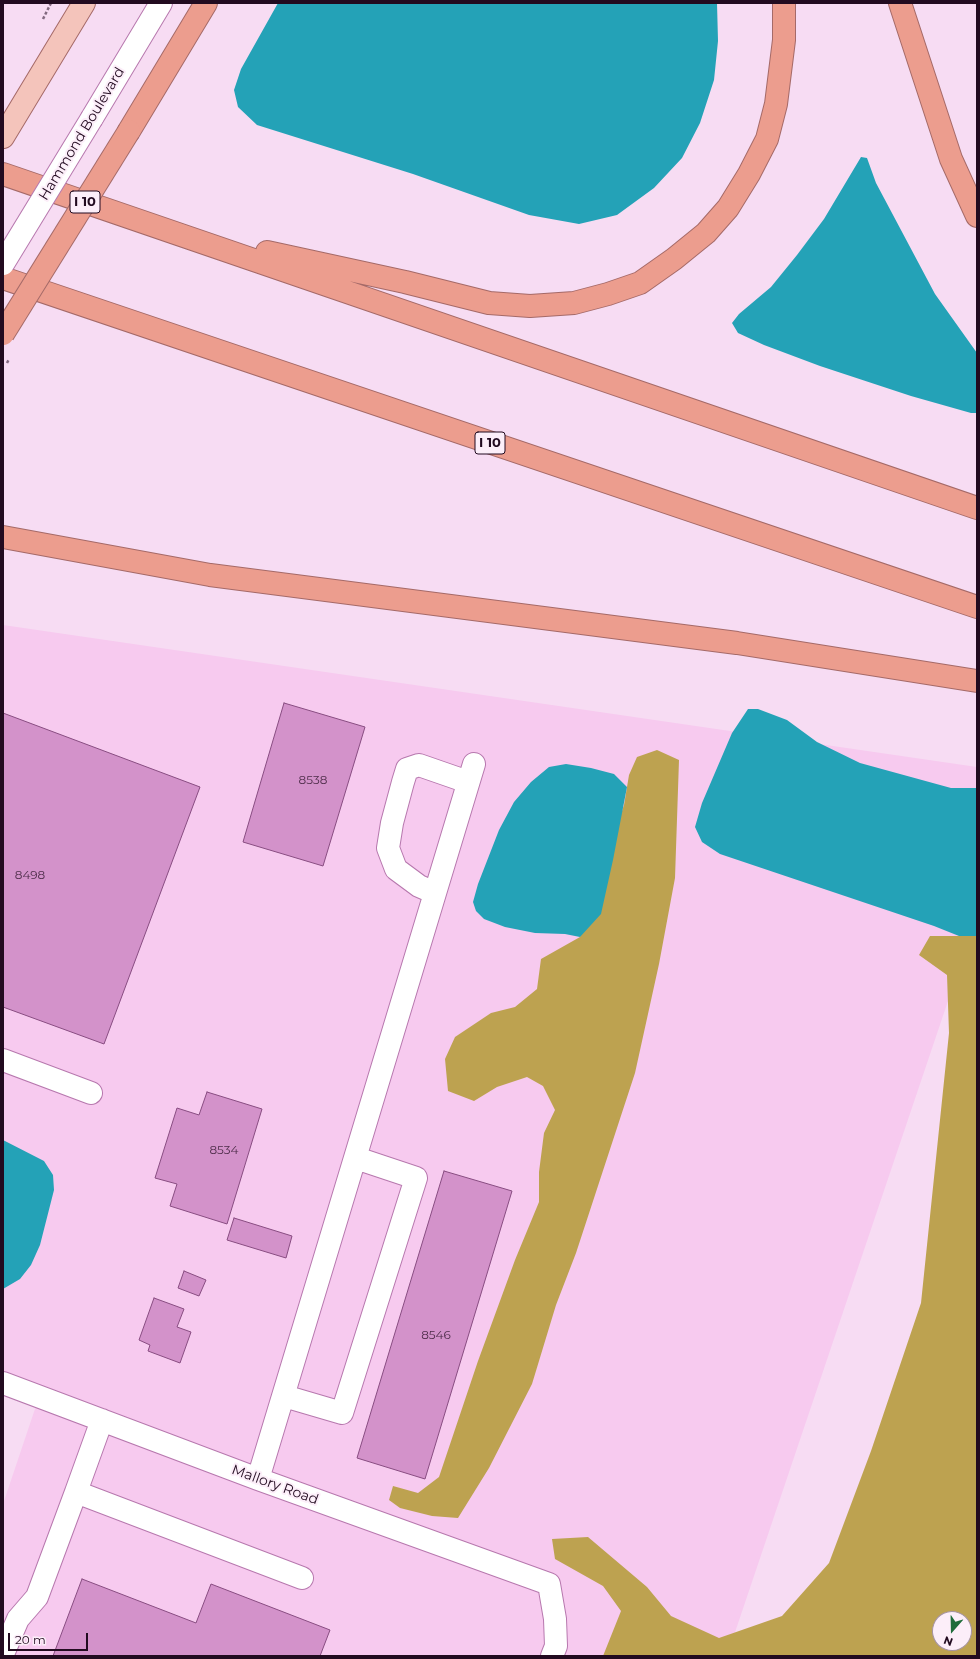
<!DOCTYPE html>
<html>
<head>
<meta charset="utf-8">
<style>
  body { margin:0 }
  #map { position:relative; width:980px; height:1659px; overflow:hidden; background:#f7dcf3; font-family:Montserrat,sans-serif }
  canvas { display:block }
  .frame { position:absolute; inset:0; border:4px solid #220b20; pointer-events:none }
  .north { position:absolute; left:932px; top:1611px; width:40px; height:40px; box-sizing:border-box; background:#fceef9; border:1px solid #a593a2; border-radius:50%; rotate:200deg; font-size:11px; font-weight:700; line-height:16px; text-align:center; color:#220b20 }
  .north::after { content:''; display:block; margin:auto; width:14px; height:18px; background:#1f6c3b; clip-path:polygon(50% 0,100% 100%,50% 72%,0 100%) }
  .scale { position:absolute; left:8px; top:1633px; width:80px; height:18px; box-sizing:border-box; border:2px solid #220b20; border-top:0; padding-left:5px; font-size:12px; line-height:14px; white-space:nowrap; color:#220b20; -webkit-text-stroke:3px #fceef9; paint-order:stroke }
</style>
</head>
<body>
<div id="map">
<canvas width="980" height="1659"></canvas>
<div class="frame"></div>
<div class="north">N</div>
<div class="scale">20 m</div>
</div>
<script>
const ctx = document.querySelector('canvas').getContext('2d');
ctx.lineJoin = 'round';
function fill(path, color) { ctx.fillStyle = color; ctx.fill(path, 'evenodd'); }
const shape = rows => new Path2D(rows.map(r => 'M' + r).join(''));
function trace(path, color, width, dash) { ctx.strokeStyle = color; ctx.lineWidth = width; ctx.lineCap = dash ? 'butt' : 'round'; ctx.setLineDash(dash || []); ctx.stroke(path); }
function write(font, color, halo, rows, align = 'center') {
  ctx.font = font + ' Montserrat,sans-serif'; ctx.lineWidth = 4; ctx.setLineDash([]); ctx.textBaseline = 'middle'; ctx.strokeStyle = halo; ctx.fillStyle = color; for (const [text, x, y, turn = 0] of rows) {
    ctx.save(); ctx.translate(x, y); ctx.rotate((+turn || 0) * Math.PI / 180); ctx.textAlign = isNaN(turn) ? turn : align; if (halo) ctx.strokeText(text, 0, 0); ctx.fillText(text, 0, 0); ctx.restore();
  }
}
fill(shape([
  [3,625,977,767,977,915,727,1656,3,1656,3,1504,39,1397,3,1379]
]), '#f7caef');
fill(shape([
  [657,750,679,760,675,878,659,964,635,1073,576,1253,556,1305,532,1384,489,1468,458,1518,432,1516,400,1508,389,1500,393,1486,418,1493,439,1477,478,1361,515,1260,539,1202,539,1172,544,1133,555,1110,543,1086,527,1077,497,1087,474,1101,448,1091,445,1059,455,1037,491,1013,515,1007,537,989,541,959,580,937,624,805,629,775,637,757],
  [930,936,977,936,977,1656,603,1656,621,1611,603,1586,555,1559,552,1539,588,1537,647,1587,671,1616,719,1638,782,1616,829,1563,871,1451,921,1303,949,1033,947,975,919,955],
  [940,1619,964,1619,964,1643,940,1643]
]), '#bda250');
fill(shape([
  [278,3,717,3,718,41,714,80,700,123,682,158,654,188,617,215,579,224,529,215,413,174,257,125,238,107,234,90,241,69],
  [861,157,867,158,876,183,935,294,977,353,977,413,971,413,911,396,820,366,764,345,738,333,732,323,739,314,771,287,797,255,824,219],
  [748,709,758,709,787,720,817,742,860,763,951,788,977,788,977,936,959,936,934,926,720,854,702,842,695,827,702,803,732,733],
  [566,764,591,768,614,774,627,787,613,860,601,914,580,937,565,934,535,933,505,927,484,919,476,911,473,902,478,884,499,830,514,802,531,782,549,767],
  [3,1140,44,1161,53,1175,54,1190,40,1245,31,1265,20,1279,3,1289]
]), '#24a2b7');
const building = shape([
  [284,703,365,727,323,866,243,842,284,703],
  [3,713,200,787,104,1044,3,1007,3,713],
  [207,1092,262,1109,227,1224,170,1206,177,1184,155,1178,177,1108,199,1115,207,1092],
  [444,1171,512,1191,425,1479,357,1458,444,1171],
  [234,1218,292,1236,286,1258,227,1240,234,1218],
  [184,1271,206,1280,199,1296,178,1288,184,1271],
  [154,1298,184,1309,177,1327,191,1332,180,1363,148,1351,150,1345,139,1340,154,1298],
  [82,1579,196,1623,211,1584,330,1630,320,1656,53,1656,82,1579]
]);
fill(building, '#d392ca');
trace(building, '#894d82', 1);
const minor = shape([
  [92,118,161,3],
  [435,893,419,886,396,869,388,848,392,823,403,782,407,769,419,765,468,782],
  [3,1060,91,1093],
  [3,1383,258,1479,549,1584,555,1619,556,1646,552,1656],
  [284,1396,342,1413,416,1178,356,1158],
  [102,1420,76,1492,302,1578],
  [258,1479,474,764],
  [3,1654,18,1619,37,1597,76,1492]
]);
const major = shape([
  [3,137,84,3]
]);
const highway = shape([
  [900,3,951,159,977,216],
  [129,131,206,3],
  [3,174,977,508],
  [267,252,405,282,489,303,530,306,574,303,608,294,640,283,674,259,706,233,728,208,749,174,767,139,776,104,784,40,784,3],
  [3,278,977,607],
  [3,537,210,575,737,643,977,681]
]);
trace(minor, '#b778ae', 24);
trace(major, '#a56a68', 24);
trace(highway, '#a56a68', 24);
trace(shape([
  [43,19,51,3]
]), '#836a80', 2.5, [3, 2]);
trace(minor, '#fff', 22);
trace(major, '#f4c4bb', 22);
trace(highway, '#ec9d8e', 22);
const minorBridge = shape([
  [3,264,92,118]
]);
const highwayBridge = shape([
  [3,334,129,131]
]);
trace(minorBridge, '#b778ae', 24, []);
trace(highwayBridge, '#a56a68', 24, []);
trace(shape([
  [7,363,9,359]
]), '#836a80', 2.5, [3, 2]);
trace(minorBridge, '#fff', 22);
trace(highwayBridge, '#ec9d8e', 22);
write('12px', '#4e2d4a', null, [
  ["8538",313,780],
  ["8498",30,875],
  ["8534",224,1150],
  ["8546",436,1335]
]);
for (const [x, y, w] of [
  [85,202,30],
  [490,443,30]
]) { const box = new Path2D(); box.roundRect(x - w / 2, y - 11, w, 22, 3); ctx.fillStyle = '#fceef9'; ctx.fill(box); trace(box, '#220b20', 1); }
write('bold 13px', '#220b20', null, [
  ["I 10",85,202],
  ["I 10",490,443]
]);
write('14px', '#220b20', '#fceef9', [
  ["Hammond Boulevard",82,134,-59],
  ["Mallory Road",275,1485,20]
]);
</script>
</body>
</html>
